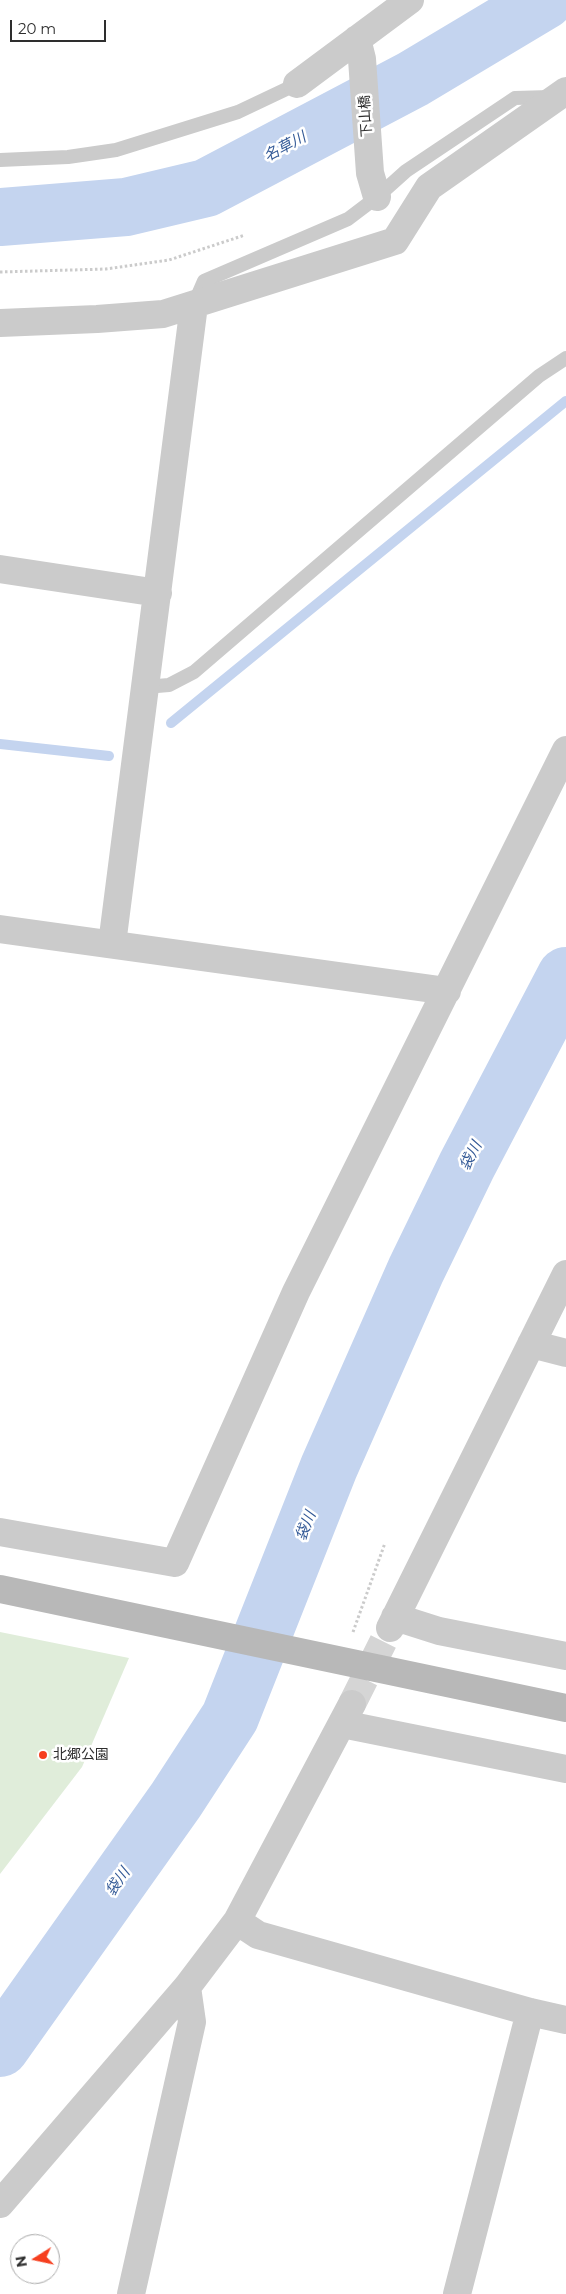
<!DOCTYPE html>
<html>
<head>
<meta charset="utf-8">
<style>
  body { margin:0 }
  #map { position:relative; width:566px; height:2294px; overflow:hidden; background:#fff; font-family:Montserrat,sans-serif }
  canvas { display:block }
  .north { position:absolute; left:10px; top:2234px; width:50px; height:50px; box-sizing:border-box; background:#fff; border:1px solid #ababab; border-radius:50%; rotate:260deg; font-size:14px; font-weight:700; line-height:20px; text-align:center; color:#2e2e2e }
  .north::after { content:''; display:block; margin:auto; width:18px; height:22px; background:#f63f1f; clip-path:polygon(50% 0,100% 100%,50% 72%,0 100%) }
  .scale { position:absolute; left:10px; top:20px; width:96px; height:22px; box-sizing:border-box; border:2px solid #2e2e2e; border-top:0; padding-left:6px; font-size:15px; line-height:18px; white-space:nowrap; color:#2e2e2e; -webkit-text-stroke:4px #fff; paint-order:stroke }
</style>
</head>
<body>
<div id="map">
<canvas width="566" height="2294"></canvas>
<div class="north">N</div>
<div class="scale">20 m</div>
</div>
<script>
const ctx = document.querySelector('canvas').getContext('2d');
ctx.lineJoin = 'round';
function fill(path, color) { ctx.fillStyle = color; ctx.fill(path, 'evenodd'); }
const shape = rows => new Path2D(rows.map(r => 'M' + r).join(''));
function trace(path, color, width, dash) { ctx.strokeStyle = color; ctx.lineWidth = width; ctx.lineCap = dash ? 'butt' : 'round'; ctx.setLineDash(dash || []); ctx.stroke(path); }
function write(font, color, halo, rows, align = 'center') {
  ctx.font = font + ' Montserrat,"Noto Sans JP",sans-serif'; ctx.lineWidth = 5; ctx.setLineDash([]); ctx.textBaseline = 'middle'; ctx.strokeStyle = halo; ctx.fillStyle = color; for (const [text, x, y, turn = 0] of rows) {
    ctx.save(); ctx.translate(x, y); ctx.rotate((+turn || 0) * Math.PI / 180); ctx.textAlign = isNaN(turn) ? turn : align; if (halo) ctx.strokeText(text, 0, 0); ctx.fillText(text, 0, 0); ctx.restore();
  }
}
fill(shape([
  [0,1632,129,1658,82,1767,0,1874]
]), '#e0edda');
trace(shape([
  [171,723,566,401],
  [0,744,109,756]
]), '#c4d4ef', 10);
trace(shape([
  [0,217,126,207,206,188,413,79,545,0],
  [0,2048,176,1800,230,1717,329,1467,416,1270,467,1165,566,976]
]), '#c4d4ef', 58);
trace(shape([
  [352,1704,390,1628]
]), '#d5d5d5', 28, [28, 14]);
trace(shape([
  [0,272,106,269,169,260,245,235],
  [353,1632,385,1543]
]), '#cbcbcb', 3, [2.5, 2.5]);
trace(shape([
  [0,160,68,157,116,150,238,112,297,84],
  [194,304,204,281,348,219,377,197,406,171,515,98,550,97],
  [145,687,169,685,194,672,539,376,566,358]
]), '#cbcbcb', 14);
trace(shape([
  [357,39,362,59,370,173,377,197],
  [297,84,410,0],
  [0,323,97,319,163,314,395,241,429,187,566,91],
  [0,569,158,593],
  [0,929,447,991],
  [112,944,194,305],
  [531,1344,566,1353],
  [0,1532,175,1563,296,1292,566,750],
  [395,1617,439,1631,566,1656],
  [390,1628,566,1274],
  [342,1724,566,1769],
  [237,1921,258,1935,530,2012,566,2020],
  [0,2204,187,1987,237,1921,352,1704],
  [131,2294,192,2022,187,1987],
  [457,2294,530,2012]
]), '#cbcbcb', 28);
trace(shape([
  [0,1589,566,1708]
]), '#b8b8b8', 28);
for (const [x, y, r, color] of [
  [43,1755,5,"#f63f1f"]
]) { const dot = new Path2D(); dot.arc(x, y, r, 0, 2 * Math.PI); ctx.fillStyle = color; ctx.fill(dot); trace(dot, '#fff', 2); }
write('14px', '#2e2e2e', '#fff', [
  ["下山橋",366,116,-94]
]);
write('14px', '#2e2e2e', '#fff', [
  ["北郷公園",53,1755]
], 'left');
write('italic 15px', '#345a97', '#fff', [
  ["名草川",285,147,-28],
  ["袋川",471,1156,-63],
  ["袋川",306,1526,-68],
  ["袋川",118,1882,-55]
]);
</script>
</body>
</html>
